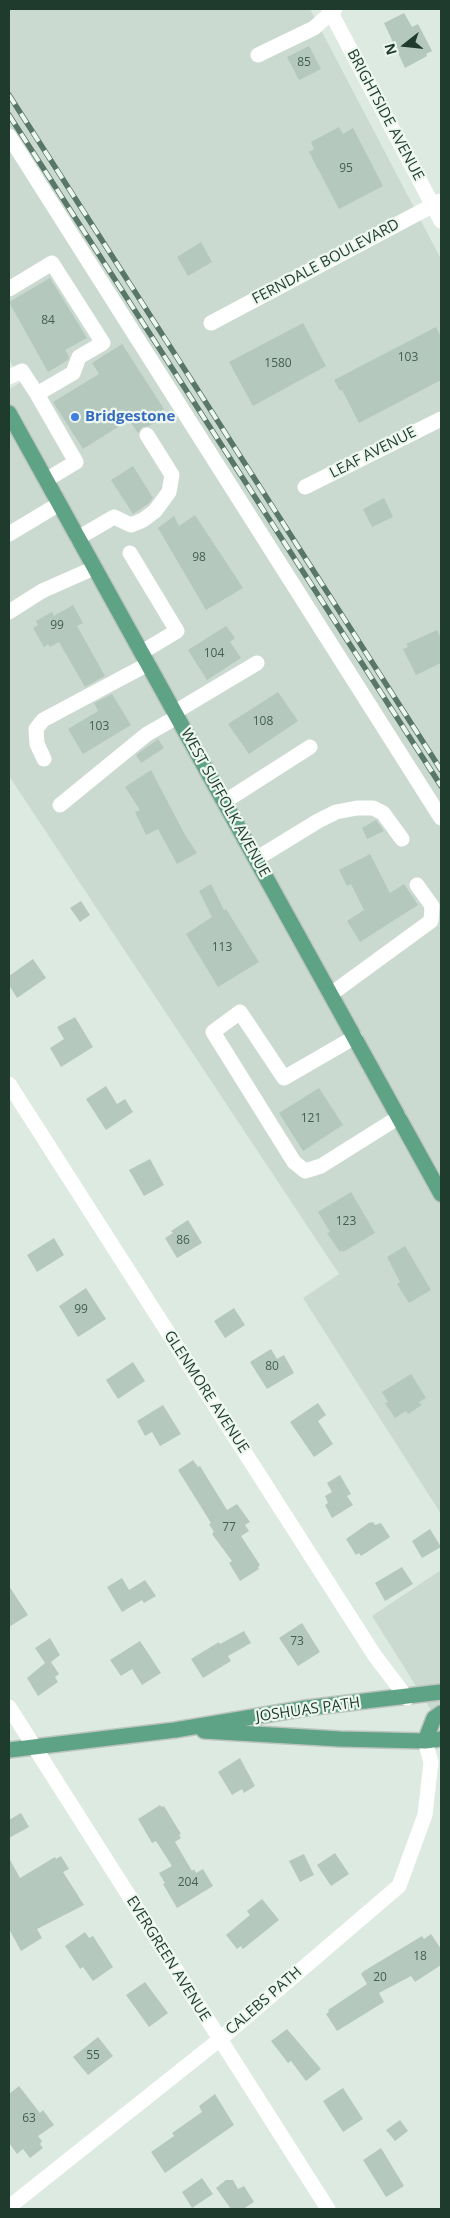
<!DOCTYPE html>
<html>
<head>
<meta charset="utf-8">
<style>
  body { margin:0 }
  #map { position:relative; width:450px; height:2218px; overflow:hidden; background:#ddeae2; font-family:"Open Sans",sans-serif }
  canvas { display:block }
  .frame { position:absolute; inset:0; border:10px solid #1e3b2e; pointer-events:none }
  .north { position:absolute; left:380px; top:20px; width:50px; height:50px; -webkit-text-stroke:4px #edf7f0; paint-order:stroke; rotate:254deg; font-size:14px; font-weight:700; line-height:20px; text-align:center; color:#1e3b2e }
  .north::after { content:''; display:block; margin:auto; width:18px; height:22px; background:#1e3b2e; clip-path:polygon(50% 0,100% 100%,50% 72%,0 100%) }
</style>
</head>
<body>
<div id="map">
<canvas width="450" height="2218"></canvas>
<div class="frame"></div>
<div class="north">N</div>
</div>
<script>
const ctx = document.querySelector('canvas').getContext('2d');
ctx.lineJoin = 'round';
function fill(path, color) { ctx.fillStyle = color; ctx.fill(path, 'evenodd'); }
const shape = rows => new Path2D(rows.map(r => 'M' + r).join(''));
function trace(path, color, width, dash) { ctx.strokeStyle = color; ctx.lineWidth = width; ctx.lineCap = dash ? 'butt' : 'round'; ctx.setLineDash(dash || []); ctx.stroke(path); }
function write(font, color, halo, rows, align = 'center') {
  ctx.font = font + ' "Open Sans",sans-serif'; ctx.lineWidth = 4.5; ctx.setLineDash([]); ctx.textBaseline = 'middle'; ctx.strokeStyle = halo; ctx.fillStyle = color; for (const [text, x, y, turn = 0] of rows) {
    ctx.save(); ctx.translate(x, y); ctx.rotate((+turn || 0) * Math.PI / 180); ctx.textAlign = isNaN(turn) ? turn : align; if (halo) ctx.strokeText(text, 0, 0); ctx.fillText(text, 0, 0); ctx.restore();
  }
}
fill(shape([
  [9,9,310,9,441,259,441,1514,303,1298,339,1274,9,776,9,389,21,382,9,359],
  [441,1570,441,1726,372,1616]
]), '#cbdad1');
fill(shape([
  [404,13,412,27,418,24,432,51,426,54,427,56,405,68,384,23],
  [309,46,321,69,299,80,287,57],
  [339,127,343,134,353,128,383,186,339,209,309,152,314,149,311,142],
  [201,242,212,262,188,276,177,257],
  [50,278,87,338,65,350,69,357,68,360,48,372,9,302],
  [303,323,326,366,253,406,229,362],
  [436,327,441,337,441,380,359,423,342,390,340,391,334,380],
  [122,344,164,409,161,411,164,416,149,426,142,427,138,433,129,420,83,449,53,402,99,374,92,363],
  [133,466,153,498,148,504,133,514,111,480],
  [384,498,393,517,372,527,363,509],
  [195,515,243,588,206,610,158,528,174,516,179,526],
  [73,605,83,623,77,626,105,676,85,687,59,642,50,647,48,644,44,647,33,628,38,625,36,621,52,612,54,616],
  [226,626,235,638,230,642,241,658,207,680,188,650],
  [437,630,441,638,441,663,416,675,403,649,408,647,406,644],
  [278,692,298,721,249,754,228,724],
  [112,694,131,725,83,754,68,729,98,711,94,703],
  [158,739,164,748,141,763,136,755],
  [151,770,185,835,197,853,177,864,158,829,146,835,135,812,140,810,125,787],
  [376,820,384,831,367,839,362,828],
  [370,854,390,893,404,884,418,905,360,942,347,921,364,910,351,884,347,886,339,870],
  [211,884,224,910,226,909,259,962,218,987,186,934,212,917,199,891],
  [81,901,90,915,80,922,70,908],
  [33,959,46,978,17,998,9,985,9,976],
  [75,1017,93,1047,61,1067,50,1048,64,1039,57,1027],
  [106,1086,117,1104,125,1099,133,1112,106,1130,86,1099],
  [319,1088,343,1125,303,1151,279,1113],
  [150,1159,164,1185,144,1196,129,1170],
  [351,1192,375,1233,343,1252,342,1250,340,1252,327,1233,330,1232,318,1212],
  [188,1220,202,1243,177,1258,165,1238,173,1233,171,1231],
  [54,1238,64,1255,37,1272,27,1255],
  [405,1246,431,1290,409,1303,397,1284,400,1282,387,1257],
  [86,1288,106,1319,78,1337,59,1306],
  [234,1308,245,1325,225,1338,214,1321],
  [271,1349,277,1359,284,1355,294,1373,267,1389,250,1362],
  [133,1362,145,1381,118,1399,106,1380],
  [411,1374,426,1398,419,1402,422,1405,408,1414,406,1411,395,1418,385,1403,388,1402,382,1392],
  [318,1403,326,1415,318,1421,333,1444,314,1457,290,1422],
  [163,1405,181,1434,160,1446,152,1432,145,1436,137,1421],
  [193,1460,198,1467,200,1466,227,1510,237,1504,250,1522,245,1525,249,1531,241,1536,260,1565,258,1567,259,1569,240,1581,229,1563,232,1561,212,1534,214,1532,209,1524,211,1523,178,1470],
  [340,1475,351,1494,347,1496,353,1505,332,1518,325,1505,328,1503,325,1496,332,1492,327,1483],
  [370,1522,370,1523,373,1522,375,1525,381,1523,390,1537,361,1556,359,1553,356,1555,346,1539],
  [430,1529,441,1547,422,1558,412,1541],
  [402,1567,413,1584,385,1601,375,1583],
  [122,1578,129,1590,145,1580,156,1596,144,1603,142,1600,122,1612,107,1587],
  [9,1586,28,1615,9,1627],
  [302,1623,320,1652,298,1666,279,1638],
  [244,1631,251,1643,228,1656,231,1661,203,1678,191,1659,219,1642,220,1644],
  [50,1638,60,1655,51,1662,59,1674,55,1677,58,1682,38,1696,27,1678,45,1663,35,1648],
  [140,1641,161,1673,142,1685,132,1669,121,1676,110,1660],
  [240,1758,255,1786,244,1793,242,1789,232,1795,218,1772],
  [160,1805,162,1807,164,1806,181,1834,179,1835,181,1838,175,1842,192,1871,194,1869,196,1873,203,1869,213,1886,177,1908,163,1884,165,1883,159,1873,172,1866,156,1841,152,1843,138,1819],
  [21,1813,29,1827,9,1838,9,1820],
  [335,1853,349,1874,331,1886,317,1865],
  [304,1854,314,1875,300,1882,289,1861],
  [61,1856,69,1869,63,1872,84,1905,37,1929,42,1938,21,1951,9,1929,9,1858,20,1878,55,1857,56,1859],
  [262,1899,279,1920,243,1949,241,1946,237,1949,226,1935,250,1915,247,1911],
  [85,1932,89,1938,93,1936,113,1967,93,1981,83,1967,80,1969,77,1964,65,1946],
  [431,1934,441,1949,441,1965,415,1982,411,1976,379,1993,384,2002,337,2031,326,2014,329,2012,328,2010,367,1984,361,1974,364,1971,422,1936,424,1939],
  [145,1982,168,2013,149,2027,126,1995],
  [287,2029,321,2069,306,2081,291,2061,288,2063,271,2041],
  [98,2037,113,2056,88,2075,73,2057],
  [19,2086,40,2113,43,2110,54,2125,38,2136,42,2141,40,2144,43,2148,30,2158,23,2149,17,2154,9,2143,9,2094],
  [343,2088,363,2119,343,2132,323,2101],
  [215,2094,234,2125,165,2173,151,2152,174,2136,172,2133,202,2112,199,2106],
  [400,2120,408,2131,395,2141,386,2130],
  [381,2148,404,2186,386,2197,363,2160],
  [202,2178,213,2194,192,2208,182,2192],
  [226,2180,233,2180,238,2189,244,2186,254,2202,243,2209,231,2209,216,2188]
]), '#b5c8bd');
const major = shape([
  [9,413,441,1194],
  [204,1731,340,1739,425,1741,441,1739],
  [425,1741,434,1718,441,1713],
  [9,1750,175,1730,306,1708,441,1692]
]);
trace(major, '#bcc4c0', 18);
trace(shape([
  [329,9,441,221],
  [258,55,314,28,335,9],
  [9,136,441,818],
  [9,289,52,263,103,343,79,357,73,373,37,394,22,371,9,377],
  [211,323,441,201],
  [37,394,76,462,46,480],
  [305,487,441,419],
  [9,534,59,504],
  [78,538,114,517,131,525,143,520,155,511,169,492,172,475,147,435],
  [130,553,177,631,142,652],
  [9,612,42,591,94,568],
  [175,712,257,663],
  [44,759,37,744,36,729,43,720,148,664],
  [224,802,310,747],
  [60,805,147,734,177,717],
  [256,859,318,821,336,812,357,808,373,808,383,813,402,839],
  [331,994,431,921,432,906,417,885],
  [355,1037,284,1078,240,1012,213,1032,294,1162,305,1171,321,1166,399,1117],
  [9,1084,375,1656,407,1698],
  [9,1707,328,2209],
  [9,2207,219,2040,399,1886,425,1815,431,1762,425,1741]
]), '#fff', 15);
trace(major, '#5ea385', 15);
const rail = shape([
  [9,95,441,770],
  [9,115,441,786]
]);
trace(rail, '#587769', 5.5);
trace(rail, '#edf7f0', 4, [11]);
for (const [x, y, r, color] of [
  [75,417,5,"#3f7fe0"]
]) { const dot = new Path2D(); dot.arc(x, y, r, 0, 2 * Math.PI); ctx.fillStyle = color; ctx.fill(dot); trace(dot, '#edf7f0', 2); }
write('12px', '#445e52', null, [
  ["85",304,63],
  ["95",346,169],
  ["84",48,321],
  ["103",408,358],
  ["1580",278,364],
  ["98",199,558],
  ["99",57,626],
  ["104",214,654],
  ["108",263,722],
  ["103",99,727],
  ["113",222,948],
  ["121",311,1119],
  ["123",346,1222],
  ["86",183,1241],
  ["99",81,1310],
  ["80",272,1367],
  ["77",229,1528],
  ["73",297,1642],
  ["204",188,1883],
  ["18",420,1957],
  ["20",380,1978],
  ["55",93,2056],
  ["63",29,2119]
]);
write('15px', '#1e3b2e', '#edf7f0', [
  ["BRIGHTSIDE AVENUE",385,115,62],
  ["FERNDALE BOULEVARD",326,262,-28],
  ["LEAF AVENUE",373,453,-27],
  ["WEST SUFFOLK AVENUE",225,803,61],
  ["GLENMORE AVENUE",206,1392,57],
  ["JOSHUAS PATH",308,1710,-8],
  ["EVERGREEN AVENUE",168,1959,58],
  ["CALEBS PATH",264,2001,-41]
]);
write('bold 15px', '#366cbe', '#edf7f0', [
  ["Bridgestone",85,417]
], 'left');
</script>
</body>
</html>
